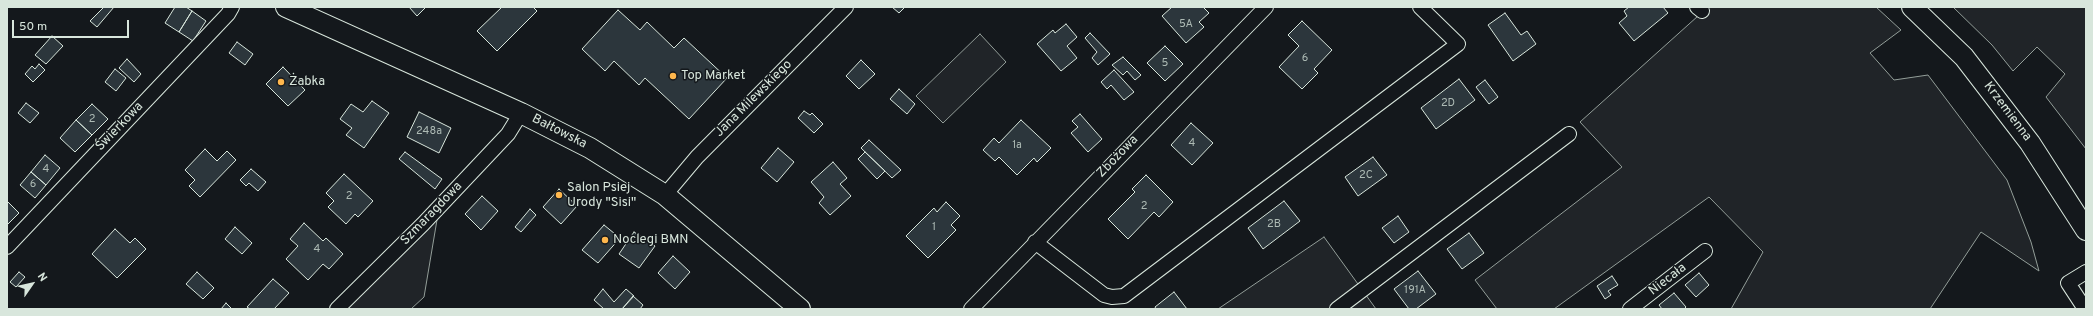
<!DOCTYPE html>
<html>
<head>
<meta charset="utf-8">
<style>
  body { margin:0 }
  #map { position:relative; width:2093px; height:316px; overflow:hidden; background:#14181c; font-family:Overpass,sans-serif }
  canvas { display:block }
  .frame { position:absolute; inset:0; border:8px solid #d8e6dc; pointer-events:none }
  .north { position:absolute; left:12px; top:264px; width:40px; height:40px; -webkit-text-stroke:3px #14181c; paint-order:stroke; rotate:56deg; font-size:11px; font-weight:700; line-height:16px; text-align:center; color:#d8e6dc }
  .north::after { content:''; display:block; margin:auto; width:14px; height:18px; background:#d8e6dc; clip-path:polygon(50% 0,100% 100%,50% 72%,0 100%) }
  .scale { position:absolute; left:12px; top:20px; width:117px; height:18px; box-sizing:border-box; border:2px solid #d8e6dc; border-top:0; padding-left:5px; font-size:12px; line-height:14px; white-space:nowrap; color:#d8e6dc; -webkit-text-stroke:3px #14181c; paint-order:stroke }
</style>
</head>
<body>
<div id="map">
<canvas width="2093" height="316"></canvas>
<div class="frame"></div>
<div class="north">N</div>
<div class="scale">50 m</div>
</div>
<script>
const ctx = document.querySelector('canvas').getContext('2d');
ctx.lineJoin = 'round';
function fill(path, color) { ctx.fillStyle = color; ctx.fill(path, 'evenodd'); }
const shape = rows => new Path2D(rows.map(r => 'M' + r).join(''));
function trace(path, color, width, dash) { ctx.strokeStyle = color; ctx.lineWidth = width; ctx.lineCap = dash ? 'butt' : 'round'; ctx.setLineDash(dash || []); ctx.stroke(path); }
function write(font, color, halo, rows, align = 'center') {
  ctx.font = font + ' Overpass,sans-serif'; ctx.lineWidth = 3; ctx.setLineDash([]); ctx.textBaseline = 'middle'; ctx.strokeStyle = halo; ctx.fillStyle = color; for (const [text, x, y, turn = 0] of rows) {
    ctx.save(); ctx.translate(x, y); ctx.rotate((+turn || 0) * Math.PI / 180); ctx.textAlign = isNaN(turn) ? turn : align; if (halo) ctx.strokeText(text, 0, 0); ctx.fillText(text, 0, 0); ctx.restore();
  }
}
const green = shape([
  [1708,7,1876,7,1901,30,1870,53,1894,80,1928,75,2007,180,2031,242,2039,271,1981,232,1930,309,1731,309,1763,252,1709,197,1554,309,1497,309,1475,280,1622,167,1580,122,1708,7],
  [1953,7,2086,7,2086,149,2046,97,2065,74,2037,47,2013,71,1992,45,1953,7],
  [980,34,1006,62,943,123,916,96,980,34],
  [439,208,424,297,411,309,337,309,439,208],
  [1324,237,1376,309,1218,309,1324,237]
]);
fill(green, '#202428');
trace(green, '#939e99', 1);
const building = shape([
  [104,7,114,7,97,27,90,21,104,7],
  [175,7,186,7,192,11,179,32,165,23,175,7],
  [409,7,426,7,417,16,409,7],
  [502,7,533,7,537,11,497,51,477,31,502,7],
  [892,7,905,7,899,13,892,7],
  [1172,7,1203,7,1209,13,1199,22,1204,27,1186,43,1162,16,1172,7],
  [1629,7,1663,7,1668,13,1634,41,1619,23,1627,16,1624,11,1629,7],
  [618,10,640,30,647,22,674,48,684,38,727,78,689,119,645,78,639,85,614,61,605,71,582,49,618,10],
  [192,11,206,21,193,41,179,32,192,11],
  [1505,13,1521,35,1527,31,1536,44,1513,61,1488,25,1505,13],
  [1302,21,1332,50,1314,69,1318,73,1302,89,1279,67,1299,46,1288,35,1302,21],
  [1066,24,1077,37,1067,46,1077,58,1061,71,1037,44,1053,30,1055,33,1066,24],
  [1090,33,1110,54,1098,65,1092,58,1097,52,1085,38,1090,33],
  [52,36,63,46,46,64,35,55,52,36],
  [237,42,253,54,245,65,229,53,237,42],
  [1165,46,1183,64,1165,81,1147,63,1165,46],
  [1123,57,1141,75,1135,80,1127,71,1123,75,1112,65,1123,57],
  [127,59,141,74,134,82,119,68,127,59],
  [861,60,875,74,859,89,846,76,861,60],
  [39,64,45,70,33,82,25,74,32,66,35,69,39,64],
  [283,67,305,90,288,106,266,84,283,67],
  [115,69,126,78,116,91,105,82,115,69],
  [1114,70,1134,92,1124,100,1111,85,1107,89,1101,82,1114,70],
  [1459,79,1475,100,1436,129,1421,108,1459,79],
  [1485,80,1498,97,1489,104,1476,87,1485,80],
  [899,89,915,104,907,114,890,99,899,89],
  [372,101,389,113,364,148,346,135,352,128,340,119,351,104,363,112,372,101],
  [26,103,39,113,30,123,18,113,26,103],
  [92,104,108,119,92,135,76,120,92,104],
  [804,111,810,115,812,113,823,124,814,133,798,118,804,111],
  [419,112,451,128,439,153,407,137,419,112],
  [1080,114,1102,139,1088,152,1071,133,1078,127,1072,121,1080,114],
  [76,120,92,135,75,152,60,138,76,120],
  [1021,120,1051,148,1037,162,1034,158,1017,175,999,157,995,161,983,150,994,138,999,143,1021,120],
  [1191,123,1213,143,1192,165,1171,145,1191,123],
  [869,140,901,170,892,178,861,148,869,140],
  [778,148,794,162,777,182,761,168,778,148],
  [205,149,217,161,227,151,236,160,200,197,189,186,195,180,185,170,205,149],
  [405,152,442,179,435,189,399,159,405,152],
  [865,152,885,171,877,179,858,159,865,152],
  [45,155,60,168,46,185,31,172,45,155],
  [1373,157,1387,175,1358,196,1345,177,1373,157],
  [833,162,847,178,840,184,851,196,830,215,819,203,824,197,811,182,833,162],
  [251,169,266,182,258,191,249,183,246,186,240,180,251,169],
  [31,172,46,185,35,198,20,185,31,172],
  [344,174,373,201,358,217,355,214,346,224,328,207,334,201,326,193,344,174],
  [1146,175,1173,202,1159,217,1154,212,1128,239,1108,219,1135,192,1132,189,1146,175],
  [559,189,577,206,561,224,543,207,559,189],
  [482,196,498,211,481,230,465,214,482,196],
  [7,201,19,213,7,225,7,201],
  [1284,201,1300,221,1263,249,1248,228,1284,201],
  [946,202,960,216,951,225,956,230,928,258,906,236,934,208,937,212,946,202],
  [530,209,536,215,521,232,515,227,530,209],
  [1398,216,1409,232,1394,243,1382,228,1398,216],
  [304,223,323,241,326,238,343,254,329,269,323,264,308,280,286,259,298,246,290,239,304,223],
  [604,225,620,238,598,263,582,250,604,225],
  [235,227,252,243,242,254,225,239,235,227],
  [115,229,130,243,135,238,146,249,117,278,92,254,115,229],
  [634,232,655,246,639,268,619,254,634,232],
  [1469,233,1484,253,1462,269,1447,249,1469,233],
  [673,256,690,272,675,289,658,273,673,256],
  [1418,271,1436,294,1416,309,1409,309,1394,289,1418,271],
  [19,272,25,277,16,287,10,282,19,272],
  [197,272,214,288,203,299,186,284,197,272],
  [1699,273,1709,285,1696,297,1685,285,1699,273],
  [1612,276,1618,285,1608,291,1611,295,1605,299,1597,286,1612,276],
  [273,279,289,293,274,309,250,309,247,307,273,279],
  [603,289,614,302,626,289,634,296,622,309,604,309,594,300,603,289],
  [1174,292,1187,309,1156,309,1155,307,1174,292],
  [1674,293,1686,307,1684,309,1662,309,1659,305,1674,293],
  [633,296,643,305,640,309,622,309,633,296],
  [226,303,232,309,221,309,226,303]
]);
fill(building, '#2c363c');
trace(building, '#d8e6dc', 1);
const street = shape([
  [1697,7,1702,11],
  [665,195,697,157,846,7],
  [1035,242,1104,295,1112,297,1124,296,1458,44,1420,7],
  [7,247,228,14,232,7],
  [337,309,423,224,508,134,521,113],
  [971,309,1266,7],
  [1337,309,1569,134],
  [1630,309,1705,251],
  [2085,309,2068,283,2086,272]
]);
const secondary = shape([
  [286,7,521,113,590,148,665,195,800,309],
  [1912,7,1964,57,2030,143,2086,230]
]);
trace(street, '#d8e6dc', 16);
trace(secondary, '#d8e6dc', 22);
trace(street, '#14181c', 14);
trace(secondary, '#14181c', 20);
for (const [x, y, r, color] of [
  [673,76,4,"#ffb74d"],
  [281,82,4,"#ffb74d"],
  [559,195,4,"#ffb74d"],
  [605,240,4,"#ffb74d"]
]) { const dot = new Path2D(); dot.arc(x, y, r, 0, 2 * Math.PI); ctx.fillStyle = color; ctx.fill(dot); trace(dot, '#14181c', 1.5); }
write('11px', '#adbab4', null, [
  ["5A",1186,25],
  ["6",1305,59],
  ["5",1165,64],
  ["2D",1448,104],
  ["2",92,120],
  ["248a",429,132],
  ["4",1192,144],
  ["1a",1017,146],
  ["4",46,170],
  ["2C",1366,176],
  ["6",33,185],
  ["2",349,197],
  ["2",1144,207],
  ["2B",1274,225],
  ["1",934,228],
  ["4",317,250],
  ["191A",1415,291]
]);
write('13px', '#d8e6dc', '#14181c', [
  ["Top Market",681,76],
  ["Żabka",289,82],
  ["Salon Psiej",567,188],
  ["Urody \"Sisi\"",567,203],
  ["Noclegi BMN",613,240]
], 'left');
write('13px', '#d8e6dc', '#14181c', [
  ["Jana Milewskiego",754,99,-45],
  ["Krzemienna",2007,112,53],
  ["Świerkowa",120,127,-46],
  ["Bałtowska",559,132,27],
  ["Zbożowa",1118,157,-46],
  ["Szmaragdowa",432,214,-46],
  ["Niecała",1668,280,-38]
]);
</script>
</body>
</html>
